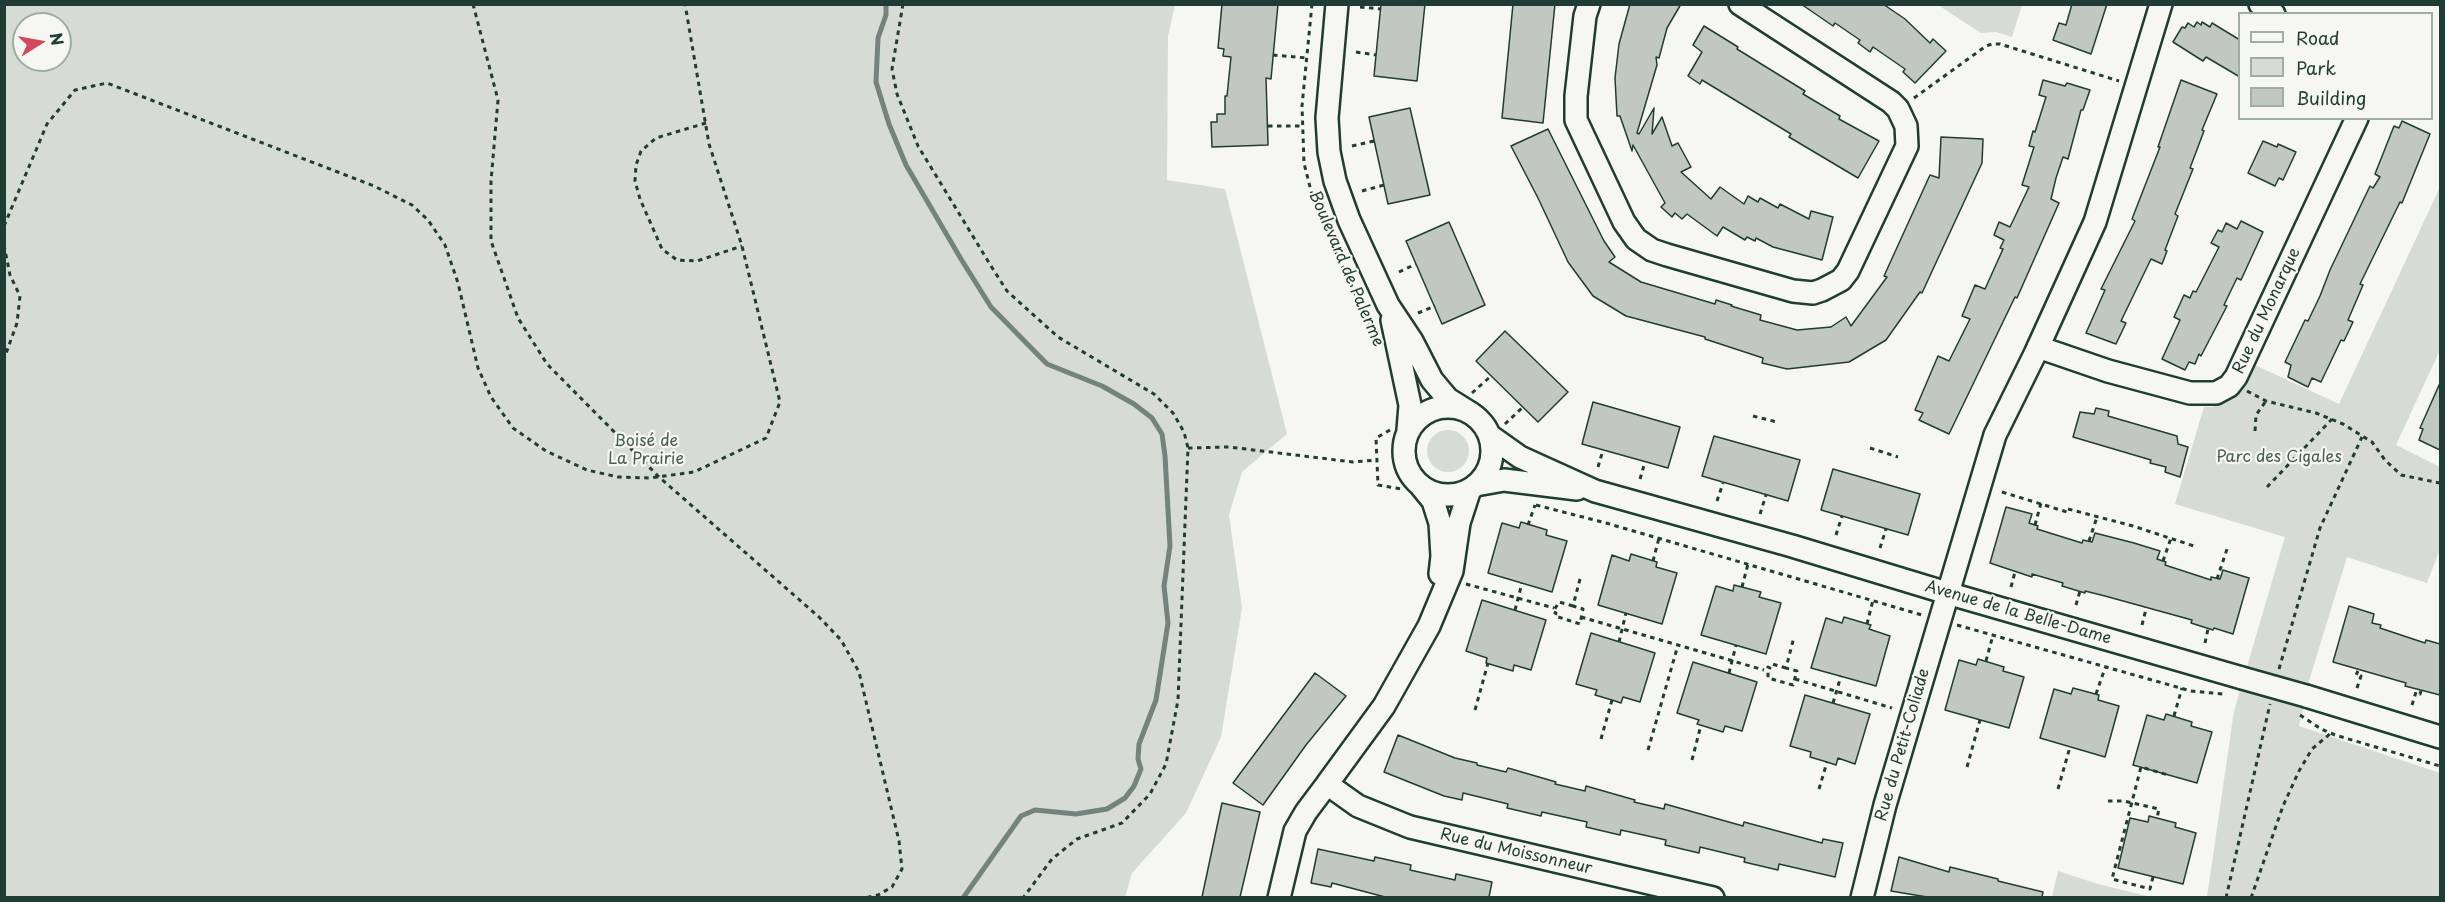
<!DOCTYPE html>
<meta charset="utf-8">
<style>
body{margin:0}
#map{position:relative;width:2445px;height:902px;overflow:hidden;background:#f6f6f2;font-family:"Playpen Sans",sans-serif}
canvas{display:block}
.frame{position:absolute;inset:0;border:6px solid #1f3d34;pointer-events:none}
.legend{position:absolute;left:2238px;top:12px;width:195px;height:108px;box-sizing:border-box;background:#f6f6f2;border:2px solid #a0aca6;margin:0;padding:8px 10px;list-style:none;font-size:18px;color:#1f3d34}
.legend li{display:flex;align-items:center;gap:12px;height:30px}
.legend b{width:30px;border:2px solid #a0aca6}
.north{position:absolute;left:12px;top:12px;width:60px;height:60px;box-sizing:border-box;background:#f6f6f2;border:2px solid #a0aca6;border-radius:50%;rotate:79deg;font-size:16px;font-weight:700;line-height:24px;text-align:center;color:#1f3d34}
.north::after{content:'';display:block;margin:auto;width:21px;height:27px;background:#d1495b;clip-path:polygon(50% 0,100% 100%,50% 72%,0 100%)}
</style>
<div id="map">
<canvas width="2445" height="902"></canvas>
<div class="frame"></div>
<ul class="legend">
<li><b style="height:8px;background:#f6f6f2"></b>Road</li>
<li><b style="height:16px;background:#d6dbd6"></b>Park</li>
<li><b style="height:16px;background:#c1c8c3"></b>Building</li>
</ul>
<div class="north">N</div>
</div>
<script>
const context = document.querySelector('canvas').getContext('2d');
context.lineJoin = 'round';
function paint(path, color) { context.fillStyle = color; context.fill(path, 'evenodd'); }
const poly = rows => new Path2D(rows.map(r => 'M' + r).join(''));
function trace(path, color, width, dash) { context.strokeStyle = color; context.lineWidth = width; context.lineCap = dash ? 'butt' : 'round'; context.setLineDash(dash || []); context.stroke(path); }
function write(font, color, halo, rows, align = 'center') {
  context.font = font + ' "Playpen Sans",sans-serif'; context.lineWidth = 4.5; context.setLineDash([]); context.textBaseline = 'middle'; context.strokeStyle = halo; context.fillStyle = color; for (const [text, x, y, turn = 0] of rows) {
    context.save(); context.translate(x, y); context.rotate((+turn || 0) * Math.PI / 180); context.textAlign = isNaN(turn) ? turn : align; if (halo) context.strokeText(text, 0, 0); context.fillText(text, 0, 0); context.restore();
  }
}
const green = poly([
 [5,4,1175,5,1168,36,1167,180,1225,189,1287,434,1242,472,1229,515,1242,608,1221,737,1186,813,1132,873,1125,897,5,897],
 [24,24,60,24,60,60,24,60],
 [1938,5,2022,5,2012,37,1996,32,1981,33],
 [2440,187,2440,350,2396,445,2440,467,2440,549,2427,583,2347,557,2309,681,2299,726,2440,773,2440,897,2207,897,2234,711,2285,537,2175,504,2204,407,2213,407,2233,397,2247,384,2255,365,2339,404],
 '1427 451a21 21 0 1 1 42 0a21 21 0 1 1-42 0Z',
 [2058,871,2098,884,2151,897,2052,897]
]);
const stream = poly([
 [886,4,886,15,878,38,876,82,889,124,906,165,961,259,991,307,1047,364,1102,386,1134,404,1152,418,1162,434,1165,456,1170,546,1164,586,1168,623,1156,700,1139,744,1138,759,1141,769,1134,786,1125,798,1107,809,1076,814,1035,810,1021,816,963,898]
]);
const building = poly([
 [1222,4,1278,4,1271,79,1266,78,1268,145,1212,147,1211,122,1217,122,1217,114,1225,114,1225,96,1227,96,1231,57,1223,56,1224,49,1218,48,1222,4],
 [1381,4,1425,4,1417,81,1374,76,1381,4],
 [1513,4,1555,4,1543,123,1502,118,1513,4],
 [1630,4,1681,4,1667,28,1659,58,1656,57,1657,65,1637,133,1639,134,1654,108,1652,134,1662,117,1672,146,1678,143,1691,167,1681,172,1711,199,1720,187,1744,204,1748,196,1758,202,1760,198,1778,208,1780,204,1809,219,1811,211,1833,217,1822,260,1773,247,1756,238,1755,241,1747,237,1745,240,1723,227,1717,236,1687,214,1682,219,1675,213,1672,217,1661,207,1665,203,1633,145,1632,151,1620,116,1617,116,1615,78,1619,44,1630,4],
 [1801,4,1883,4,1905,19,1930,43,1933,39,1946,51,1915,83,1903,72,1905,69,1873,47,1870,52,1858,43,1860,40,1835,23,1833,26,1801,4],
 [2072,4,2107,4,2091,54,2053,40,2059,23,2066,25,2072,4],
 [2197,22,2201,25,2202,22,2210,27,2212,23,2240,40,2240,77,2206,57,2203,61,2173,42,2182,27,2185,28,2188,23,2194,27,2197,22],
 [1704,26,1738,47,1737,49,1805,91,1803,94,1840,116,1839,119,1879,141,1858,178,1789,137,1791,134,1702,80,1700,84,1688,76,1702,52,1693,45,1704,26],
 [2043,80,2065,86,2067,83,2090,90,2083,110,2081,110,2068,159,2063,157,2056,178,2051,199,2059,203,2017,298,2015,297,1949,434,1919,420,1923,413,1915,410,1938,356,1949,361,1970,319,1962,316,1975,285,1985,289,2003,249,2000,248,2004,240,1994,235,1999,222,2010,227,2029,187,2022,185,2034,147,2029,146,2033,131,2035,132,2046,97,2039,95,2043,80],
 [2181,80,2217,94,2202,130,2204,131,2190,168,2193,169,2175,214,2178,216,2165,250,2167,251,2162,264,2151,259,2121,321,2126,323,2116,344,2086,333,2105,290,2101,289,2135,221,2132,219,2160,147,2158,147,2181,80],
 [1410,108,1430,195,1388,204,1369,117,1410,108],
 [2402,121,2430,134,2402,203,2400,202,2360,284,2363,285,2348,320,2353,322,2344,341,2341,340,2321,382,2312,378,2308,387,2288,377,2291,365,2285,362,2305,320,2308,321,2320,296,2330,270,2370,186,2373,188,2380,177,2375,174,2394,126,2399,128,2402,121],
 [1548,129,1604,241,1615,257,1609,262,1641,282,1715,304,1716,300,1732,305,1731,306,1761,315,1760,320,1797,330,1831,327,1846,317,1851,326,1887,277,1884,276,1930,175,1939,178,1941,137,1983,139,1982,163,1922,293,1920,292,1886,340,1849,362,1787,369,1762,363,1763,358,1705,339,1705,337,1626,316,1593,296,1568,262,1538,198,1511,146,1548,129],
 [2263,141,2277,147,2278,144,2296,152,2283,180,2279,178,2275,186,2248,173,2263,141],
 [2241,221,2263,232,2241,280,2237,278,2224,305,2227,306,2201,356,2199,354,2195,364,2189,362,2185,370,2162,359,2180,320,2174,317,2184,295,2190,298,2193,291,2196,292,2219,247,2211,243,2218,230,2222,232,2226,223,2237,229,2241,221],
 [1449,222,1485,305,1442,324,1406,241,1449,222],
 [1505,331,1568,392,1538,422,1476,361,1505,331],
 [2440,383,2440,450,2419,440,2423,429,2420,428,2440,383],
 [1593,402,1680,427,1668,468,1582,444,1593,402],
 [2096,408,2109,411,2108,416,2177,436,2178,444,2188,447,2180,477,2165,472,2166,467,2150,463,2151,460,2073,437,2080,412,2094,414,2096,408],
 [1714,436,1800,460,1788,501,1702,476,1714,436],
 [1833,469,1920,494,1908,535,1821,510,1833,469],
 [2006,507,2032,514,2029,523,2038,526,2037,529,2053,534,2082,543,2083,540,2092,542,2095,533,2134,543,2160,551,2157,559,2166,562,2165,565,2211,580,2211,577,2220,579,2223,570,2249,578,2233,634,2214,628,2213,630,2191,623,2192,620,2105,596,2085,591,2085,593,2062,586,2063,583,2032,574,2032,577,1990,563,2006,507],
 [1521,522,1547,530,1546,535,1567,541,1552,592,1488,573,1502,523,1519,528,1521,522],
 [1631,554,1657,562,1656,567,1677,573,1662,624,1598,605,1612,555,1629,561,1631,554],
 [1734,585,1761,592,1759,597,1781,603,1766,654,1701,635,1716,586,1733,591,1734,585],
 [1482,600,1546,620,1531,670,1514,665,1513,671,1486,663,1487,658,1466,651,1482,600],
 [2349,606,2374,614,2372,623,2381,625,2380,628,2425,643,2426,640,2440,644,2440,695,2405,686,2406,683,2333,662,2349,606],
 [1844,617,1871,625,1869,629,1890,636,1876,686,1811,668,1826,618,1842,623,1844,617],
 [1591,633,1655,653,1640,702,1623,697,1621,703,1612,700,1595,695,1597,690,1576,684,1591,633],
 [1978,659,2004,667,2003,671,2024,677,2009,728,1945,710,1959,660,1976,665,1978,659],
 [1693,662,1757,682,1742,731,1725,726,1723,732,1697,724,1699,720,1677,713,1693,662],
 [1315,673,1346,696,1306,745,1263,805,1233,783,1315,673],
 [2073,688,2099,695,2098,700,2119,706,2105,757,2040,738,2054,689,2071,694,2073,688],
 [1805,695,1870,714,1855,764,1838,758,1836,765,1827,762,1810,757,1811,752,1790,746,1805,695],
 [2166,714,2192,722,2191,726,2212,732,2197,783,2133,765,2147,715,2164,720,2166,714],
 [1398,735,1455,758,1477,763,1477,765,1506,772,1508,768,1556,782,1555,784,1585,791,1586,786,1635,800,1634,802,1664,809,1665,804,1743,826,1744,822,1822,843,1823,839,1843,843,1835,877,1779,864,1778,870,1744,862,1745,858,1700,847,1699,853,1665,845,1666,840,1621,830,1620,835,1586,827,1587,822,1542,812,1541,816,1507,808,1508,804,1463,793,1462,800,1444,796,1384,772,1398,735],
 [1222,803,1260,812,1249,859,1240,897,1202,897,1222,803],
 [2149,816,2176,823,2175,827,2196,833,2183,884,2118,868,2130,818,2148,822,2149,816],
 [1318,849,1374,861,1375,857,1411,865,1410,870,1455,880,1456,874,1492,882,1489,897,1385,897,1332,883,1331,887,1311,883,1318,849],
 [1899,857,1949,872,1950,867,1998,879,1998,881,2043,892,2042,897,1927,897,1891,891,1899,857]
]);
const path = poly([
 [473,4,498,100,491,181,491,241,518,318,547,364,659,477,819,617,841,640,859,672,899,841,902,869,892,887,878,895,865,898],
 [903,4,892,69,897,94,918,146,991,266,1007,291,1058,337,1154,394,1173,413,1184,432,1188,448,1178,700,1166,764,1150,794,1122,823,1077,839,1052,859,1023,898],
 [1312,4,1302,106,1304,163,1312,195,1323,225,1374,334],
 [1360,7,1381,9],
 [1356,52,1376,55],
 [1273,55,1307,58],
 [1914,98,1986,46,1992,44,2000,44,2119,81],
 [706,123,656,138,641,151,636,165,635,181,640,199,662,249,677,260,697,261,742,246],
 [1268,126,1301,126],
 [1352,146,1374,141],
 [1362,191,1384,185],
 [4,226,47,124,75,90,107,83,374,186,412,205,428,220,445,245,458,283,478,368,491,397,513,428,546,451,587,470,618,477,650,478,694,472,766,438,780,402,742,246,709,144,685,4],
 [4,245,10,275,20,296,17,323,4,359],
 [1399,272,1416,264],
 [1418,313,1435,306],
 [2247,391,2266,401,2316,413,2343,424,2372,442,2385,460,2401,475,2440,483],
 [1472,393,1491,376],
 [1753,416,1777,422],
 [1505,424,1523,407],
 [1390,430,1376,438,1378,485,1401,489],
 [2255,431,2256,415,2266,401],
 [1188,448,1229,447,1353,462,1377,460],
 [1870,448,1898,457],
 [1598,467,1603,450],
 [1640,479,1645,462],
 [2267,487,2332,419],
 [2002,492,2067,512],
 [1717,501,1723,483],
 [1536,505,1606,523,1922,615],
 [2068,509,2133,526,2197,547],
 [1760,514,1766,495],
 [1528,525,1535,505],
 [2035,525,2041,503],
 [1836,535,1842,516],
 [2089,541,2097,517],
 [1880,548,1886,529],
 [1653,561,1659,538],
 [2163,561,2171,538],
 [2217,579,2227,549],
 [1466,584,1554,608],
 [1742,587,1748,564],
 [2011,587,2015,572],
 [2076,605,2080,591],
 [1573,606,1559,602,1553,612,1556,613,1555,616,1580,624,1583,609,1573,606,1581,575],
 [1515,610,1522,583],
 [1581,617,1764,670],
 [1867,624,1873,600],
 [1957,625,2191,691,2223,694],
 [2142,625,2146,609],
 [1619,642,1626,613],
 [2205,643,2208,629],
 [1986,661,1993,635],
 [1786,668,1772,664,1770,668,1768,667,1768,678,1793,685,1797,671,1786,668,1794,637],
 [2279,669,2320,528,2362,437],
 [1729,673,1736,645],
 [1795,679,1892,708],
 [2357,688,2361,676,2356,675,2358,671],
 [2096,694,2105,668],
 [1833,703,1841,676],
 [2412,705,2416,692,2420,694,2421,691],
 [1475,710,1488,663],
 [2300,715,2321,729,2335,735,2440,766],
 [2174,716,2182,688],
 [1601,739,1612,700],
 [1648,750,1678,645],
 [1692,760,1701,725],
 [1967,767,1980,720],
 [1819,789,1827,762],
 [2058,789,2070,747],
 [2108,801,2124,801,2159,809,2157,818],
 [2153,877,2150,889,2112,879,2141,767,2168,775],
 [2226,898,2270,704],
 [2251,898,2283,806,2299,771,2312,749,2331,733]
]);
const minor = poly([
 [1337,4,1327,118,1329,152,1335,181,1349,220,1388,305,1412,341,1432,380,1448,399,1472,414],
 [1589,4,1585,16,1576,96,1576,120,1624,222,1636,239,1652,250,1667,255,1793,291,1813,293,1822,290,1841,280,1848,271,1907,146,1906,126,1898,109,1891,102,1740,4],
 [2260,4,2274,14],
 [1392,320,1410,405,1408,430],
 [2038,347,2108,371,2190,393,2216,393,2229,386,2236,377,2357,118],
 '1404 451a44 44 0 1 1 88 0a44 44 0 1 1-88 0Z',
 [1489,435,1520,457,1595,491,1792,546,1947,593,2242,678],
 [1420,485,1433,501,1440,523,1442,556,1440,574],
 [1476,485,1504,480,1577,489],
 [2306,696,2440,737],
 [1327,784,1384,706,1429,626,1452,571,1459,523,1470,489],
 [1279,898,1295,831,1306,812,1327,784,1358,806,1410,827,1713,898],
 [1862,898,1885,805,1995,435,2035,354,2095,222,2161,4]
]);
const minorBridge = poly([
 [2242,678,2306,696]
]);
const streetNames = [
 ["Boulevard de Palerme",1346,269,67],
 ["Rue du Monarque",2267,311,-65],
 ["Avenue de la Belle-Dame",2018,613,16],
 ["Rue du Petit-Coliade",1903,745,-74],
 ["Rue du Moissonneur",1516,852,13]
];
const parkNames = [
 ["Boisé de",646,442],
 ["La Prairie",646,460],
 ["Parc des Cigales",2279,458]
];
paint(green, '#d6dbd6');
trace(stream, '#72847d', 5);
paint(building, '#c1c8c3');
trace(building, '#1f3d34', 1.5);
trace(minor, '#1f3d34', 26);
trace(path, '#1f3d34', 3, [4.5, 4.5]);
trace(minor, '#f6f6f2', 21);
trace(minorBridge, '#1f3d34', 26, []);
trace(minorBridge, '#f6f6f2', 21);
write('16px', '#1f3d34', '#f6f6f2', streetNames);
write('16px', '#445d54', '#f6f6f2', parkNames);
</script>
